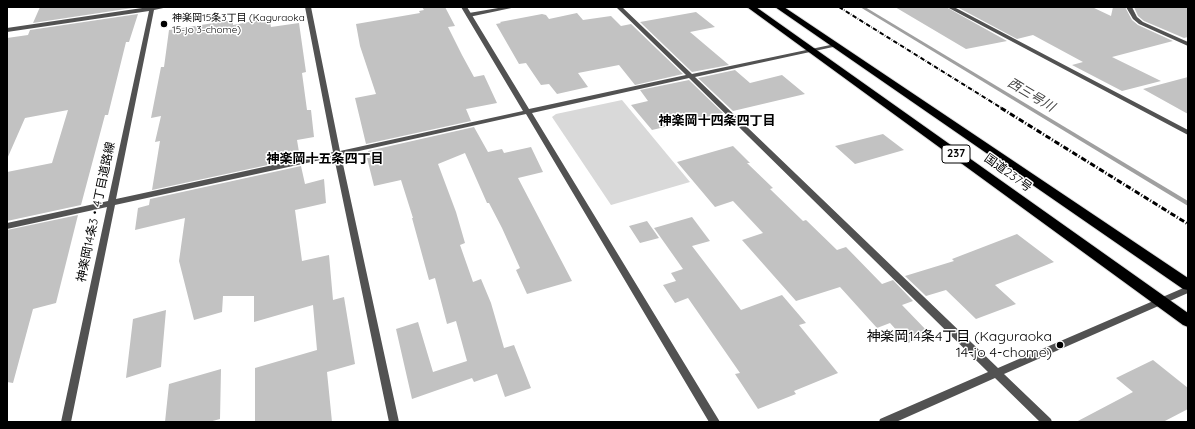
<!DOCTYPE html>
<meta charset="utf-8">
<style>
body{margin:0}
#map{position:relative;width:1195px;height:429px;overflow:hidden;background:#fff;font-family:Quicksand,sans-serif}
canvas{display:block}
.frame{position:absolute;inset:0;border:8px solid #000;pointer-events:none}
</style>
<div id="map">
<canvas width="1195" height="429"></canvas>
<div class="frame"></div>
</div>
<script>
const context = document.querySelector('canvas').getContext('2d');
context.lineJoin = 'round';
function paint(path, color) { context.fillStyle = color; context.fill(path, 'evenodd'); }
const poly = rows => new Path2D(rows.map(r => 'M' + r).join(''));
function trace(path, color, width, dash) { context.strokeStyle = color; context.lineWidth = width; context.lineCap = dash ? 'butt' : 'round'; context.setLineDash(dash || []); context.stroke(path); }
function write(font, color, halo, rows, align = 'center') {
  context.font = font + ' Quicksand,"Noto Sans JP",sans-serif'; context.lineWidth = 3; context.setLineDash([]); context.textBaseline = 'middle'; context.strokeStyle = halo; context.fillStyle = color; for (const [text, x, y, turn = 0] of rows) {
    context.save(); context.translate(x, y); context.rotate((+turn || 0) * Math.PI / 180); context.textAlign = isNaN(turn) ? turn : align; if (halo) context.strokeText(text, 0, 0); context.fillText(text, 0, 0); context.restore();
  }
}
const green = poly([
 [622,100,690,182,611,205,552,117,556,114]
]);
const stream = poly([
 [860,7,865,7,1188,201,1188,206,860,7]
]);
const building = poly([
 [40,7,139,7,33,23],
 [422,7,445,7,455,26,448,27,462,55,474,77,484,75,497,103,466,109,471,121,366,144,355,98,376,94,360,46,356,24,420,13,419,11,424,10],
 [895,7,946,7,1007,41,966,49],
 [957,7,1092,7,1111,16,1113,7,1125,7,1132,20,1138,25,1173,41,1112,57,1161,81,1122,91,1072,65,1083,62,1033,35,1017,39],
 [1134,7,1188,7,1188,37,1184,38,1144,21,1138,16],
 [696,12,715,27,690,32,729,65,692,72,640,22],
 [577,13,583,20,611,16,621,26,631,24,683,74,635,85,619,65,578,73,588,87,557,94,549,84,541,85,526,63,519,64,496,24,501,23,500,22,542,14,546,15,549,19],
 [138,14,129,42,126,42,108,115,105,115,81,205,7,221,7,172,52,163,68,110,25,118,7,159,7,38,28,35,30,30],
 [269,18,271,27,299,23,306,72,302,73,307,110,311,110,314,137,297,140,300,158,152,190,160,141,155,142,161,116,151,118,161,67,164,67,169,30,233,20,233,25],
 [735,70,750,83,782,75,805,94,733,111,698,78],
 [1188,77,1188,114,1143,89],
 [689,80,723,113,652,130,631,105,648,101,640,90],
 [474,127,488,152,502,149,504,153,531,147,543,172,518,178,572,281,527,294,516,270,520,268,502,228,489,203,487,203,465,153,438,164,456,212,465,243,460,245,473,282,481,279,491,303,504,348,514,345,531,388,505,397,497,374,474,382,472,378,412,399,396,329,418,322,433,372,467,361,456,321,447,324,435,278,429,280,412,218,413,218,401,180,374,186,367,158,370,158,368,151],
 [883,134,904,150,855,164,835,146],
 [733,146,750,163,747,163,773,188,770,189,803,221,806,220,837,250,846,247,882,284,893,280,913,301,902,305,930,334,908,343,890,323,877,328,840,287,796,301,742,240,763,233,733,201,715,207,677,162],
 [301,166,305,184,324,179,326,203,295,210,302,261,329,255,333,300,344,297,355,364,327,372,332,422,255,422,255,368,317,350,313,305,254,322,254,296,223,296,222,312,194,320,179,261,185,218,135,230,138,208,149,205,150,199],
 [78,215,56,303,33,309,13,383,7,382,7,230],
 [692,217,710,241,692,246,741,310,782,295,806,323,799,325,838,373,794,391,796,394,758,409,735,374,740,373,688,298,675,303,663,285,676,281,671,273,683,269,654,228],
 [647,221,659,238,640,243,629,226],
 [1017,234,1054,262,995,285,1016,304,976,319,946,290,926,296,905,276,954,261,952,259],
 [166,310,161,367,126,378,133,319],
 [1153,360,1188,388,1188,409,1163,422,1076,422,1133,392,1116,378],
 [221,369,220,419,209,422,165,422,169,384]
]);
const lane = poly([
 [504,7,516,7,469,17,466,15,469,13,504,7]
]);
const street = poly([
 [149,7,168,7,154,10,116,199,333,152,305,7,311,7,340,151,523,111,461,7,467,7,529,109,686,75,616,7,622,7,692,74,835,44,836,45,833,47,695,77,998,368,1188,286,1188,293,1004,374,1051,419,1052,422,1040,422,995,378,896,422,879,422,880,419,988,372,689,78,532,113,720,422,709,422,526,114,341,155,399,422,389,422,334,157,115,205,71,422,61,422,107,207,7,229,7,223,108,201,149,11,7,32,7,28,149,7],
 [947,7,954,7,1188,130,1188,135,947,7],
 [1126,7,1132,7,1137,17,1143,22,1188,42,1188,46,1139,24,1133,19,1126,7]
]);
const highway = poly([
 [747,7,756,7,1188,313,1188,327,1183,325,747,7],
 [775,7,784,7,1188,278,1188,290,1183,289,775,7]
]);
const railFar1 = poly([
 [839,7,1003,109]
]);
const rail = poly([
 [1001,108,1188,224]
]);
const markers = [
 [164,24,4,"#000"],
 [1060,345,4,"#000"]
];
const farPoinames = [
 ["神楽岡15条3丁目 (Kaguraoka",172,18],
 ["15-jo 3-chome)",172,30]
];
const shields = [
 [956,154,28]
];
const shieldNames = [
 ["237",956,154]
];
const streetNames = [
 ["国道237号",1008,173,36],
 ["神楽岡14条3・4丁目道路線",96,212,-78]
];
const waterNames = [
 ["西三号川",1031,95,31]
];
const neighbourhoodNames = [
 ["神楽岡十四条四丁目",717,121],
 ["神楽岡十五条四丁目",325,159]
];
const nearPoinames = [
 ["神楽岡14条4丁目 (Kaguraoka",1052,337],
 ["14-jo 4-chome)",1052,353]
];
paint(green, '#d9d9d9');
paint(stream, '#a0a0a0');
paint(building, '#c2c2c2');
trace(highway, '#dbdbdb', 2);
paint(lane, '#525252');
paint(street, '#525252');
paint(highway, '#000');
trace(railFar1, '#000', 2, [4.5, 1.5, 0.5, 1.5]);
trace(rail, '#000', 3, [5.5, 2, 1, 2]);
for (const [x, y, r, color] of markers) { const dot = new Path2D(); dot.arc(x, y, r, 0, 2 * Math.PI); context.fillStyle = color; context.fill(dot); trace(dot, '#fff', 1.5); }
write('10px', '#000', '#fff', farPoinames, 'left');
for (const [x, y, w] of shields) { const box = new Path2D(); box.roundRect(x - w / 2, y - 9, w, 18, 3); context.fillStyle = '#fff'; context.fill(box); trace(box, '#000', 1); }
write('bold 11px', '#000', null, shieldNames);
write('12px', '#000', '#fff', streetNames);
write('italic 13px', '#414141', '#fff', waterNames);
write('bold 13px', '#000', '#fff', neighbourhoodNames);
write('14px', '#000', '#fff', nearPoinames, 'right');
</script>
